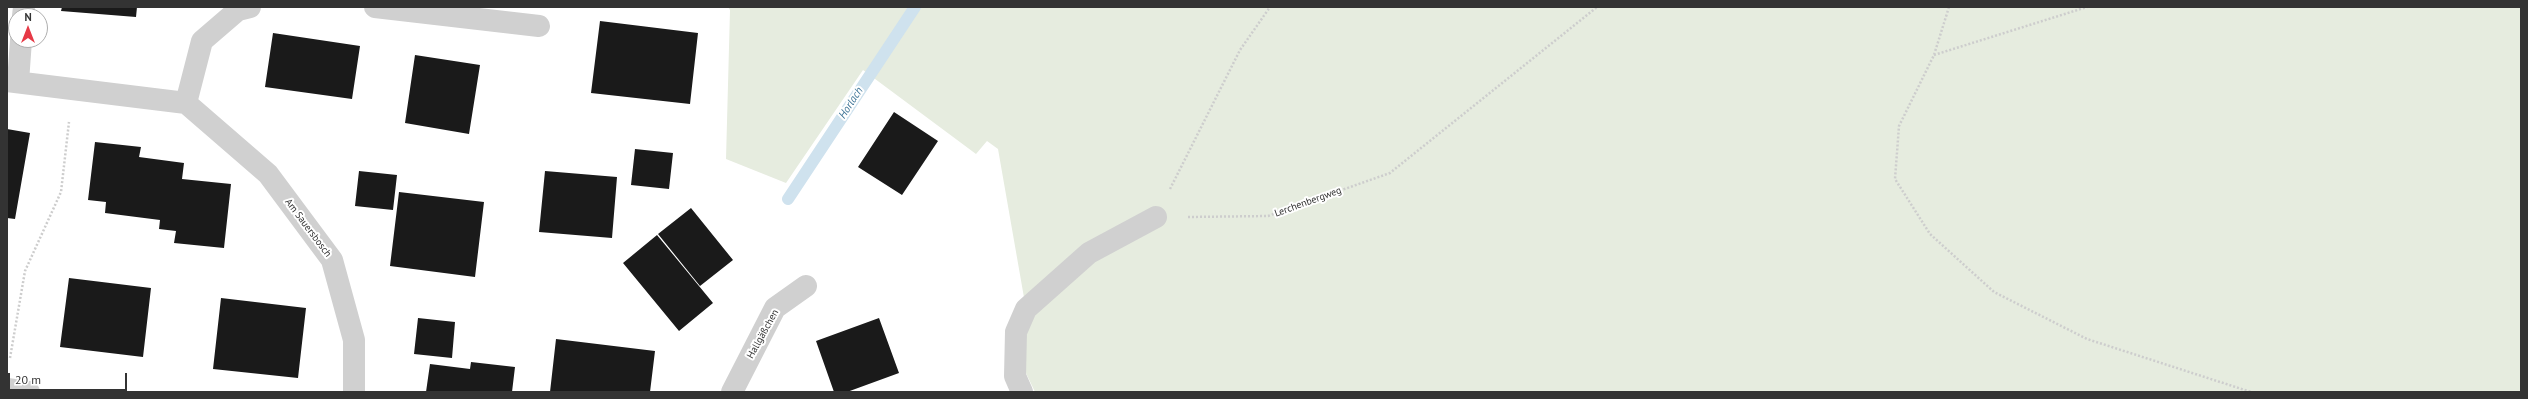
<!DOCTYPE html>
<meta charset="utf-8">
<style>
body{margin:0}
#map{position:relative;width:2528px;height:399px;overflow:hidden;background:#fff;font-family:"PT Sans",sans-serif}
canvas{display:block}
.frame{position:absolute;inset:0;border:8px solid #333;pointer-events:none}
.north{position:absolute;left:8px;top:8px;width:40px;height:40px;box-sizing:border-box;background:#fff;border:1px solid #adadad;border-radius:50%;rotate:0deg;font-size:11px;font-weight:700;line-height:16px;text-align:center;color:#333}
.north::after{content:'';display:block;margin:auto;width:14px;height:18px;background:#e63946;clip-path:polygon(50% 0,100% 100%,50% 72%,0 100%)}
.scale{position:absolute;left:8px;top:373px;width:119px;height:18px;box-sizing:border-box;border:2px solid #333;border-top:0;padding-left:5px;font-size:12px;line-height:14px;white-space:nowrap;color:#333;-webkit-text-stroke:3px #fff;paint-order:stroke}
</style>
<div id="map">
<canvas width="2528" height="399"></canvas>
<div class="frame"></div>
<div class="north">N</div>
<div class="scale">20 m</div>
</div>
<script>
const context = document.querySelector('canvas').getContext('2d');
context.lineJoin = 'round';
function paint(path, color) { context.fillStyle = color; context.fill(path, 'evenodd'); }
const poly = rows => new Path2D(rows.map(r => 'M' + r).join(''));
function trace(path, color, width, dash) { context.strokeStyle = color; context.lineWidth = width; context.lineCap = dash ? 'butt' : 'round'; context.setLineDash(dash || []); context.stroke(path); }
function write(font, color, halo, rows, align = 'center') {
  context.font = font + ' "PT Sans",sans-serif'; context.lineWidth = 4; context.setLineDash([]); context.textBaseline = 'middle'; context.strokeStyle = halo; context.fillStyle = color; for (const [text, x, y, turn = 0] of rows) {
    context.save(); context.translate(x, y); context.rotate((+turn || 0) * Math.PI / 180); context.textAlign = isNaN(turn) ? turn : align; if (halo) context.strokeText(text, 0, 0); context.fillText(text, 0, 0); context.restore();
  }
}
const green = poly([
 [728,7,2521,7,2521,392,1035,392,1024,369,1026,309,998,149,987,141,976,154,863,70,786,183,726,159,730,10]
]);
const stream = poly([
 [788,199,915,7]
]);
const building = poly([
 [62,7,137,7,136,17,61,11],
 [600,21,698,33,690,104,591,93],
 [273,33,360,46,352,99,265,87],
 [415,55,480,65,469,134,405,123],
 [894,112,938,141,902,195,858,167],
 [7,129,30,133,15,219,7,218],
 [95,142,141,147,139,157,184,163,182,179,231,184,224,248,174,243,176,231,159,229,160,220,105,213,106,202,88,200],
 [635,149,673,153,669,189,631,185],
 [359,171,397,175,393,210,355,206],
 [545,171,617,177,612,238,539,232],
 [399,192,484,202,475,277,390,266],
 [691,208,733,260,700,286,658,234],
 [657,235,713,303,679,331,623,263],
 [69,278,151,288,143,357,60,347],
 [221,298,306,308,298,378,213,369],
 [418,318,455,322,452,358,414,354],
 [879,318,899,373,847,392,834,392,816,341],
 [556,339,655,351,650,392,550,392],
 [471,362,515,367,512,392,426,392,430,364,470,369]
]);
const path = poly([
 [1949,7,1934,55,1899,126,1895,179,1930,234,1994,292,2087,339,2251,392],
 [1934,55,2087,7],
 [1170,189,1240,50,1270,7],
 [1188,217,1268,216,1390,173,1597,7],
 [10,358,25,271,61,192,69,122]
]);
const minor = poly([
 [375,7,539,26],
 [23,16,24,7],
 [7,81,186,103,268,174,332,260,354,340,354,392],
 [18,82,21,40],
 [186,103,202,41,238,10,250,7],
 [7,389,29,392],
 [732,392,775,308,806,286],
 [1022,392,1015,376,1016,332,1026,309,1089,253,1156,217]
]);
const streetNames = [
 ["Lerchenbergweg",1308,202,-20],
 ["Am Sauersbosch",308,228,53],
 ["Hallgäßchen",763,334,-61]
];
const waterNames = [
 ["Horlach",851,103,-57]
];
paint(green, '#e6ecdf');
trace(stream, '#cfe2ee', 12);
paint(building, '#1a1a1a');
trace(path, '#cdcdcd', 2.5, [2, 2]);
trace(minor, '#d0d0d0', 22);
write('10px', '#333', '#fff', streetNames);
write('italic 11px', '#3f7597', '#fff', waterNames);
</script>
